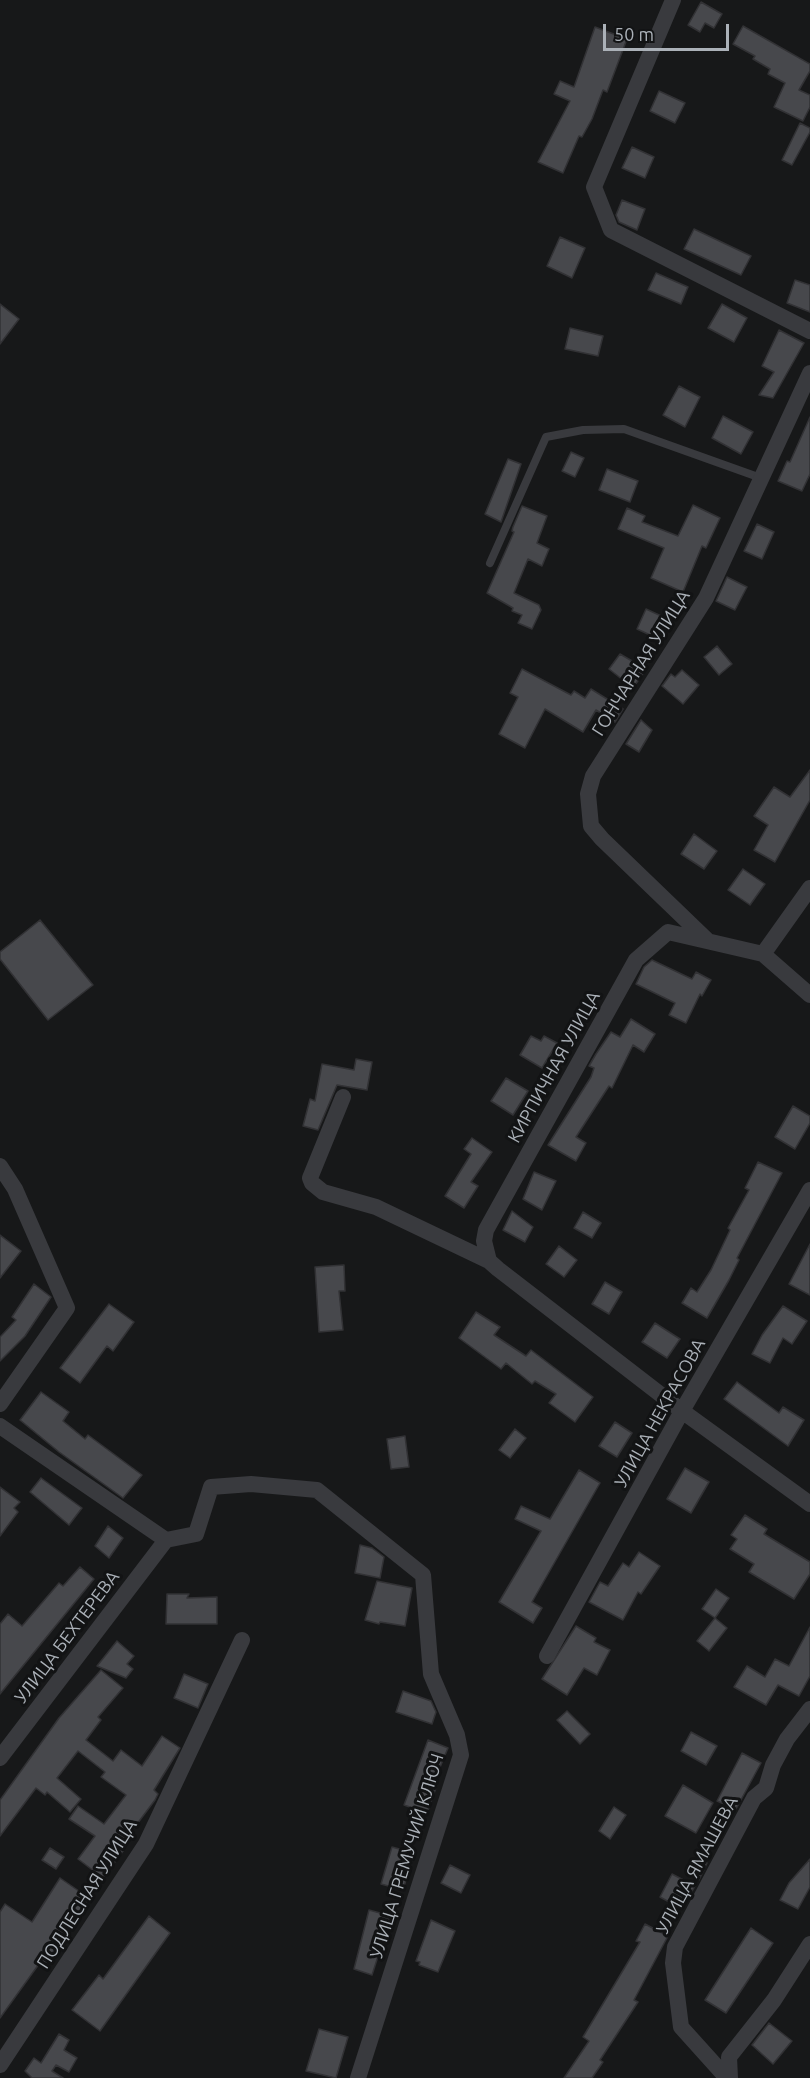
<!DOCTYPE html>
<meta charset="utf-8">
<style>
body{margin:0}
#map{position:relative;width:810px;height:2078px;overflow:hidden;background:#171819;font-family:Ubuntu,sans-serif}
canvas{display:block}
.scale{position:absolute;left:603px;top:24px;width:126px;height:27px;box-sizing:border-box;border:3px solid #abb1b8;border-top:0;padding-left:8px;font-size:18px;line-height:21px;white-space:nowrap;color:#abb1b8;-webkit-text-stroke:4px #121314;paint-order:stroke}
</style>
<div id="map">
<canvas width="810" height="2078"></canvas>
<div class="scale">50 m</div>
</div>
<script>
const context = document.querySelector('canvas').getContext('2d');
context.lineJoin = 'round';
function paint(path, color) { context.fillStyle = color; context.fill(path, 'evenodd'); }
const poly = rows => new Path2D(rows.map(r => 'M' + r).join(''));
function trace(path, color, width, dash) { context.strokeStyle = color; context.lineWidth = width; context.lineCap = dash ? 'butt' : 'round'; context.setLineDash(dash || []); context.stroke(path); }
function write(font, color, halo, rows, align = 'center') {
  context.font = font + ' Ubuntu,sans-serif'; context.lineWidth = 6; context.setLineDash([]); context.textBaseline = 'middle'; context.strokeStyle = halo; context.fillStyle = color; for (const [text, x, y, turn = 0] of rows) {
    context.save(); context.translate(x, y); context.rotate((+turn || 0) * Math.PI / 180); context.textAlign = isNaN(turn) ? turn : align; if (halo) context.strokeText(text, 0, 0); context.fillText(text, 0, 0); context.restore();
  }
}
const building = poly([
 [701,2,722,14,714,28,705,23,700,32,688,25,701,2],
 [743,26,810,64,810,71,799,90,810,95,810,107,803,121,774,107,785,83,768,74,770,69,753,59,755,56,733,44,743,26],
 [595,27,627,39,607,92,603,90,592,119,582,137,579,136,563,173,538,162,570,101,554,94,560,81,574,87,595,27],
 [659,91,685,103,675,123,650,111,659,91],
 [800,123,810,128,810,132,792,165,782,160,800,123],
 [632,147,654,157,645,178,622,168,632,147],
 [622,200,645,209,637,230,619,222,616,215,622,200],
 [694,229,751,256,741,275,684,249,694,229],
 [560,237,585,248,572,278,547,266,560,237],
 [656,273,688,287,681,304,648,290,656,273],
 [795,280,810,285,810,312,787,303,795,280],
 [0,304,19,319,0,344,0,304],
 [722,304,747,318,734,342,708,328,722,304],
 [570,328,603,336,598,356,565,349,570,328],
 [779,330,804,343,773,398,759,395,774,372,762,366,779,330],
 [679,386,700,397,685,427,663,415,679,386],
 [723,416,753,432,741,454,712,438,723,416],
 [810,417,810,474,802,491,778,481,787,461,790,462,810,417],
 [571,452,584,458,575,477,562,471,571,452],
 [508,459,521,464,501,522,485,514,508,459],
 [607,469,638,481,630,502,599,490,607,469],
 [693,505,720,518,706,548,702,546,683,592,651,578,664,548,618,529,627,508,645,516,642,522,678,536,693,505],
 [522,506,547,516,537,543,549,549,542,566,528,559,514,593,539,605,541,610,532,629,518,623,522,615,512,611,513,608,487,593,514,532,512,531,513,527,522,506],
 [757,524,774,532,762,559,744,551,757,524],
 [727,577,747,587,735,610,716,601,727,577],
 [646,609,670,620,661,640,637,629,646,609],
 [717,646,732,664,719,675,704,657,717,646],
 [620,654,646,669,633,688,609,669,620,654],
 [522,669,571,695,574,691,585,698,591,689,623,709,615,722,596,710,583,732,545,709,525,748,499,734,518,697,510,693,522,669],
 [682,670,699,685,683,704,662,686,671,674,675,677,682,670],
 [641,720,652,730,639,752,626,744,641,720],
 [810,770,810,800,775,862,754,850,768,825,754,816,774,787,790,797,810,770],
 [694,834,717,851,704,869,681,854,694,834],
 [743,869,765,884,750,905,728,890,743,869],
 [40,920,93,985,48,1020,0,959,0,952,40,920],
 [652,960,692,979,696,972,711,980,702,996,700,994,686,1023,669,1015,675,1003,636,984,644,967,652,960],
 [631,1019,655,1034,644,1052,633,1045,612,1088,609,1086,576,1137,586,1143,576,1161,548,1145,591,1077,594,1068,589,1066,596,1054,611,1032,620,1037,631,1019],
 [531,1036,541,1041,544,1036,557,1043,542,1068,520,1055,531,1036],
 [356,1059,372,1062,367,1090,337,1085,318,1130,303,1126,310,1099,315,1101,322,1064,354,1070,356,1059],
 [506,1078,528,1091,513,1115,491,1101,506,1078],
 [793,1106,810,1116,810,1123,795,1149,775,1137,793,1106],
 [472,1138,492,1152,471,1182,478,1186,464,1208,445,1196,471,1154,464,1149,472,1138],
 [758,1162,782,1173,737,1258,739,1260,729,1280,707,1318,682,1303,691,1288,697,1292,711,1270,730,1230,728,1228,749,1190,745,1188,758,1162],
 [534,1172,556,1181,542,1210,523,1199,534,1172],
 [512,1211,533,1227,525,1242,503,1230,512,1211],
 [583,1212,601,1223,592,1238,574,1228,583,1212],
 [0,1235,21,1251,0,1278,0,1235],
 [810,1244,810,1295,789,1284,810,1244],
 [559,1246,577,1260,564,1277,546,1264,559,1246],
 [344,1265,345,1291,339,1291,343,1330,319,1332,315,1267,344,1265],
 [605,1282,622,1292,609,1314,592,1304,605,1282],
 [34,1284,51,1297,25,1336,0,1361,0,1337,16,1320,12,1317,34,1284],
 [109,1304,134,1322,113,1351,107,1346,80,1383,60,1368,109,1304],
 [783,1306,807,1321,792,1344,783,1338,770,1363,752,1354,762,1335,783,1306],
 [476,1312,500,1327,494,1335,526,1356,531,1350,593,1397,575,1422,549,1403,556,1394,535,1381,532,1384,506,1363,501,1369,459,1338,476,1312],
 [655,1323,680,1339,667,1358,642,1342,655,1323],
 [737,1382,779,1413,783,1407,804,1420,788,1446,724,1399,737,1382],
 [41,1392,69,1412,63,1421,85,1439,88,1435,142,1475,123,1498,59,1452,20,1420,41,1392],
 [615,1422,632,1433,617,1457,599,1446,615,1422],
 [515,1429,526,1438,510,1458,499,1450,515,1429],
 [405,1436,409,1467,391,1469,387,1439,405,1436],
 [685,1468,709,1482,691,1513,667,1499,685,1468],
 [579,1470,600,1483,532,1602,542,1608,533,1623,499,1602,541,1531,515,1519,521,1506,550,1519,579,1470],
 [41,1478,82,1508,69,1525,30,1492,41,1478],
 [0,1487,20,1502,14,1508,18,1512,0,1536,0,1487],
 [745,1515,767,1529,764,1534,810,1562,810,1574,794,1599,749,1572,754,1564,730,1549,737,1539,731,1535,745,1515],
 [108,1526,123,1538,109,1558,95,1546,108,1526],
 [360,1545,372,1548,384,1557,380,1578,355,1573,360,1545],
 [639,1552,660,1566,641,1594,638,1592,623,1620,589,1602,600,1582,608,1586,623,1563,629,1567,639,1552],
 [80,1567,94,1579,0,1694,0,1624,8,1614,22,1626,59,1583,63,1586,80,1567],
 [377,1581,412,1588,405,1626,380,1622,379,1624,365,1620,377,1581],
 [716,1589,729,1598,715,1618,702,1609,716,1589],
 [167,1594,189,1594,187,1598,217,1597,217,1624,166,1624,167,1594],
 [715,1618,727,1628,709,1651,697,1641,715,1618],
 [576,1626,596,1638,594,1642,610,1650,597,1675,584,1668,567,1695,542,1679,576,1626],
 [810,1627,810,1676,799,1696,778,1685,766,1705,734,1687,747,1666,765,1677,775,1659,789,1666,810,1627],
 [117,1641,134,1656,127,1664,133,1669,126,1678,97,1666,117,1641],
 [101,1670,123,1688,98,1717,101,1720,86,1740,113,1761,121,1750,142,1766,162,1736,180,1748,154,1790,158,1794,155,1800,119,1848,123,1851,103,1878,78,1859,95,1836,69,1819,78,1806,104,1824,126,1795,101,1777,105,1772,78,1751,57,1778,81,1799,70,1812,47,1792,45,1795,36,1788,0,1836,0,1800,59,1718,101,1670],
 [184,1674,208,1684,198,1708,174,1698,184,1674],
 [403,1691,431,1701,436,1712,432,1724,396,1712,403,1691],
 [567,1711,590,1734,580,1744,557,1720,567,1711],
 [691,1732,717,1746,706,1765,681,1751,691,1732],
 [428,1740,448,1748,433,1784,437,1785,427,1813,404,1805,428,1740],
 [742,1753,761,1763,736,1809,717,1801,742,1753],
 [683,1785,713,1803,696,1833,665,1816,683,1785],
 [614,1807,626,1815,610,1839,599,1831,614,1807],
 [392,1847,414,1853,403,1890,381,1884,392,1847],
 [50,1848,64,1857,56,1869,42,1860,50,1848],
 [810,1859,810,1887,798,1909,780,1900,789,1883,810,1859],
 [698,1860,707,1863,699,1880,691,1876,698,1860],
 [450,1865,470,1875,461,1893,441,1883,450,1865],
 [672,1874,695,1886,682,1909,660,1897,672,1874],
 [60,1878,89,1898,43,1967,39,1964,0,2018,0,1912,5,1904,32,1922,60,1878],
 [369,1910,391,1916,372,1975,354,1969,369,1910],
 [149,1916,170,1933,100,2031,72,2010,99,1975,103,1979,149,1916],
 [431,1920,455,1931,438,1972,419,1965,420,1962,416,1961,431,1920],
 [645,1924,668,1936,634,2000,638,2002,600,2060,603,2062,592,2078,564,2078,589,2041,583,2037,640,1942,636,1941,645,1924],
 [751,1928,773,1943,726,2013,705,2000,751,1928],
 [769,2023,792,2041,773,2064,752,2045,769,2023],
 [319,2029,348,2037,336,2078,306,2071,319,2029],
 [59,2034,69,2040,64,2050,77,2058,69,2072,56,2065,52,2071,63,2078,32,2078,25,2071,34,2058,41,2063,59,2034]
]);
const service = poly([
 [490,563,546,437,583,430,624,429,761,478]
]);
const minor = poly([
 [673,0,594,187,611,230,810,331],
 [708,941,602,839,591,826,588,794,593,776,706,598,810,373],
 [763,954,810,888],
 [810,995,763,954,668,932,636,960,486,1230,484,1241,489,1261,498,1269,682,1411,810,1504],
 [343,1097,310,1178,312,1183,323,1192,376,1207,489,1261],
 [0,1166,15,1189,67,1308,0,1404],
 [0,1426,166,1540],
 [166,1540,196,1534,211,1487,251,1484,317,1490,423,1575,431,1674,457,1735,461,1755,358,2078],
 [547,1656,682,1411,810,1190],
 [0,1758,166,1540],
 [0,2065,146,1844,242,1640],
 [727,2078,681,2027,673,1963,675,1947,754,1798,766,1788,773,1765,787,1739,810,1709],
 [730,2078,729,2057,774,2000,810,1944]
]);
const streetNames = [
 ["ГОНЧАРНАЯ УЛИЦА",641,663,-58],
 ["КИРПИЧНАЯ УЛИЦА",554,1067,-61],
 ["УЛИЦА НЕКРАСОВА",660,1413,-61],
 ["УЛИЦА БЕХТЕРЕВА",67,1637,-53],
 ["УЛИЦА ГРЕМУЧИЙ КЛЮЧ",407,1856,-73],
 ["УЛИЦА ЯМАШЕВА",697,1865,-62],
 ["ПОДЛЕСНАЯ УЛИЦА",87,1894,-58]
];
paint(building, '#47484c');
trace(building, '#323235', 1.5);
trace(service, '#393a3e', 8);
trace(minor, '#393a3e', 16);
write('18px', '#abb1b8', '#121314', streetNames);
</script>
